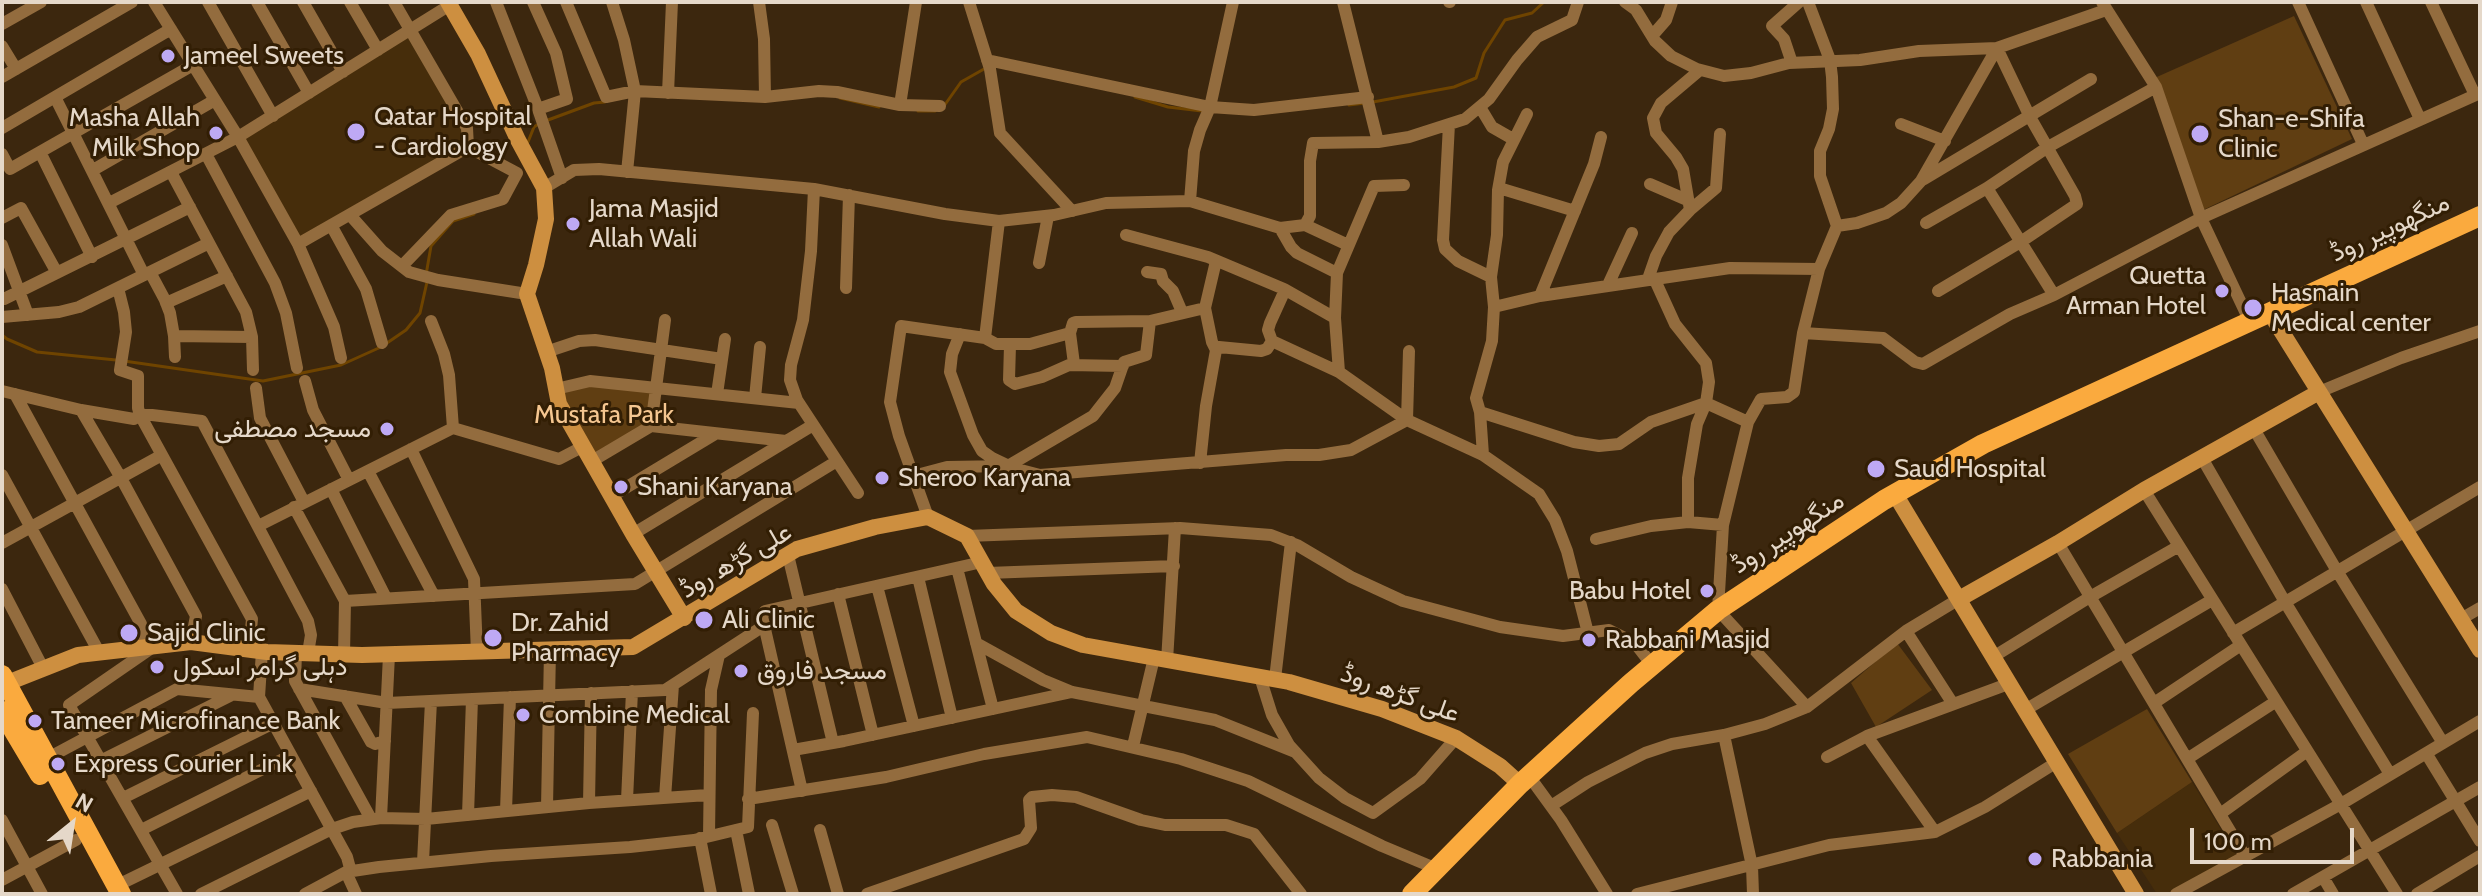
<!DOCTYPE html>
<meta charset="utf-8">
<style>
body{margin:0}
#map{position:relative;width:2482px;height:896px;overflow:hidden;background:#3c270e;font-family:Cabin,sans-serif}
canvas{display:block}
.frame{position:absolute;inset:0;border:4px solid #e5d8c9;pointer-events:none}
.north{position:absolute;left:32px;top:784px;width:80px;height:80px;-webkit-text-stroke:6px #321e04;paint-order:stroke;rotate:30deg;font-size:22px;font-weight:700;line-height:32px;text-align:center;color:#e5d8c9}
.north::after{content:'';display:block;margin:auto;width:28px;height:36px;background:#e5d8c9;clip-path:polygon(50% 0,100% 100%,50% 72%,0 100%)}
.scale{position:absolute;left:2190px;top:828px;width:164px;height:36px;box-sizing:border-box;border:4px solid #e5d8c9;border-top:0;padding-left:10px;font-size:24px;line-height:28px;white-space:nowrap;color:#e5d8c9;-webkit-text-stroke:6px #321e04;paint-order:stroke}
</style>
<div id="map">
<canvas width="2482" height="896"></canvas>
<div class="frame"></div>
<div class="north">N</div>
<div class="scale">100 m</div>
</div>
<script>
const context = document.querySelector('canvas').getContext('2d');
context.lineJoin = 'round';
function paint(path, color) { context.fillStyle = color; context.fill(path, 'evenodd'); }
const poly = rows => new Path2D(rows.map(r => 'M' + r).join(''));
function trace(path, color, width, dash) { context.strokeStyle = color; context.lineWidth = width; context.lineCap = dash ? 'butt' : 'round'; context.setLineDash(dash || []); context.stroke(path); }
function write(font, color, halo, rows, align = 'center') {
  context.font = font + ' Cabin,Vazirmatn,sans-serif'; context.lineWidth = 6; context.setLineDash([]); context.textBaseline = 'middle'; context.strokeStyle = halo; context.fillStyle = color; for (const [text, x, y, turn = 0] of rows) {
    context.save(); context.translate(x, y); context.rotate((+turn || 0) * Math.PI / 180); context.textAlign = isNaN(turn) ? turn : align; if (halo) context.strokeText(text, 0, 0); context.fillText(text, 0, 0); context.restore();
  }
}
const built = poly([
 [410,30,467,128,468,147,298,244,238,137],
 [2192,782,2237,856,2166,894,2157,894,2117,833]
]);
const green = poly([
 [2294,16,2352,139,2203,210,2150,80],
 [590,381,656,387,651,426,592,461,556,389],
 [1897,643,1932,690,1876,727,1851,683],
 [2147,709,2192,782,2117,833,2068,754]
]);
const stream = poly([
 [1135,97,1168,107,1202,111],
 [840,98,879,107],
 [1373,102,1454,87,1476,78,1484,53,1505,20,1532,13,1544,2],
 [1349,105,1365,103],
 [944,106,961,82,984,69],
 [918,111,935,111],
 [548,120,594,103,605,102],
 [528,142,534,127,537,125],
 [426,275,431,246,453,221,474,214],
 [2,335,7,339,37,352,116,360],
 [387,343,406,330,420,313,427,282],
 [124,361,263,381,341,365,381,347]
]);
const street = poly([
 [154,2,238,137,298,244,334,327,341,358],
 [208,2,273,116],
 [257,2,309,93],
 [303,2,343,72],
 [350,2,378,50],
 [496,2,538,109,562,178],
 [533,2,556,53,567,99,538,109],
 [566,2,606,97,635,91,765,97,819,91,837,92,900,105,940,106],
 [612,2,624,40,635,91,627,172],
 [759,2,764,39,765,97],
 [969,2,990,69,1000,133,1072,211],
 [1343,2,1378,142],
 [1449,2,1450,2],
 [1625,2,1636,10,1655,41,1671,56,1697,69,1724,76,1751,73,1789,63,1860,60,1919,51,1997,48,2030,117,2075,196,2077,204,2022,241,1938,291],
 [2102,2,2156,87,2201,218,2250,322],
 [2298,2,2363,144],
 [2366,2,2420,119],
 [2431,2,2475,95],
 [2,24,41,2],
 [1652,36,1666,20,1672,2],
 [2,46,16,69],
 [987,60,1210,107,1254,110,1368,97],
 [1792,63,1784,39,1772,26,1799,2],
 [2,77,132,2],
 [668,93,672,2],
 [55,97,144,275],
 [900,105,916,2],
 [1480,107,1492,127,1513,139],
 [1449,124,1443,240,1445,249,1458,261,1491,277],
 [1901,124,1945,141],
 [2,128,171,29],
 [40,152,92,257],
 [2,154,10,169,193,65],
 [206,154,275,283,286,313,297,368],
 [93,170,215,100],
 [171,172,246,312,252,337,253,370],
 [1924,179,2091,79],
 [1650,184,1687,200],
 [544,188,574,170,599,169,814,189,945,214,999,221,1054,215,1106,203,1190,201,1280,228,1305,225,1310,216,1310,161,1313,143,1378,142,1409,137,1465,119,1489,99,1517,60,1537,37,1572,20,1578,2],
 [1499,188,1575,211],
 [1987,188,2054,295],
 [814,189,811,251,803,320,791,365,790,380,797,400,858,493],
 [1190,201,1194,151,1200,130,1210,107,1233,2],
 [109,203,238,137,450,5],
 [1690,210,1683,169,1676,157,1656,133,1653,118,1661,103,1700,70],
 [350,215,382,251,409,272,438,280,527,294],
 [2,218,21,208,57,273],
 [1926,223,1987,188,2048,147,2156,87],
 [331,225,366,289,382,343],
 [1305,225,1348,245],
 [1837,226,1857,223,1886,213,1901,203,1921,181,1997,48,2106,10],
 [1280,228,1291,247,1297,253,1337,273],
 [1126,235,1208,257,1284,289,1335,318],
 [298,244,468,147,467,128,394,2],
 [2,245,28,315],
 [1216,261,1205,308,1212,342,1216,350],
 [1039,263,1048,216],
 [402,266,451,215,503,199,517,173,468,147],
 [150,272,165,300,170,313,174,336,175,357],
 [1147,272,1161,274,1163,281,1173,291,1182,312],
 [1654,278,1675,324,1706,363,1709,382,1706,403,1697,424,1688,478,1688,522],
 [1648,279,1656,256,1669,232,1690,210,1716,188,1720,134],
 [1608,285,1632,233],
 [118,288,124,312,126,332,120,370,138,376,138,408,140,415,252,619,249,650],
 [846,288,849,195],
 [1285,290,1270,323,1268,330,1272,341,1339,372,1407,420,1483,455,1539,494,1555,520,1567,551,1588,633],
 [1540,296,1594,164,1601,137],
 [4,299,190,207],
 [166,303,227,276],
 [1494,307,1540,296,1730,268,1819,269],
 [2,317,59,312,79,307,209,243],
 [431,321,444,354,449,375,453,428],
 [1070,333,1074,364],
 [1803,333,1883,338,1915,362,1923,364,2010,314,2054,295,2201,218,2480,93],
 [960,334,952,354,950,372,973,435,982,451,992,458,1013,468,1040,475,1286,455,1319,455,1351,450,1407,420,1409,351],
 [174,336,252,337],
 [985,338,996,344,1030,344,1070,333,1073,323,1076,322,1150,321,1205,308],
 [1010,345,1009,380,1015,384,1042,377,1069,365,1123,366],
 [546,352,579,341,595,340,722,359],
 [1339,372,1335,318,1337,273,1374,186,1404,185],
 [305,381,313,410,349,480],
 [256,388,260,418,304,502],
 [556,389,590,381,799,403],
 [2,391,81,410,134,419,140,415,152,415,202,421,308,621,311,635,308,653],
 [2319,392,2401,358,2480,331],
 [15,394,141,624,143,647],
 [717,394,725,339],
 [755,398,760,347],
 [81,410,121,478,196,616,191,642],
 [1480,412,1574,442,1599,446,1619,444,1651,422,1706,403,1748,422],
 [651,426,665,320],
 [2254,429,2337,571,2443,743],
 [411,449,474,579,477,653],
 [1483,455,1480,412,1476,398,1492,341,1494,307,1491,277,1497,235,1498,190,1503,162,1527,114],
 [2202,458,2285,602,2390,774],
 [592,461,651,426,786,441],
 [1200,463,1206,406,1216,350,1219,347,1261,351,1267,349,1272,341],
 [368,471,434,596],
 [2,475,99,652],
 [913,476,947,467,1008,466,1093,416,1115,388,1124,362,1146,355,1150,321],
 [331,489,386,598],
 [2144,490,2397,894],
 [612,496,715,434],
 [294,507,345,601,344,655],
 [928,517,899,436,890,402,901,326,985,338,999,221],
 [258,526,453,428,559,459,584,446],
 [633,534,813,425],
 [967,536,1180,528,1271,535,1297,545,1351,577,1403,601,1500,627,1563,636,1609,630,1635,643,1652,665],
 [1596,539,1651,526,1688,522,1723,525],
 [2,543,162,455],
 [2058,543,2245,856],
 [788,555,833,743],
 [957,568,993,709],
 [988,573,1174,566],
 [918,577,952,718],
 [877,586,914,726],
 [2,589,43,668],
 [838,594,873,735],
 [345,601,635,584,837,461],
 [2461,619,2480,608],
 [1906,631,1953,704],
 [2233,633,2480,487],
 [976,643,1043,680,1072,692,1215,720,1295,752],
 [153,647,69,705,177,894],
 [262,651,259,697,347,857,351,872],
 [296,653,295,681,371,819],
 [1993,657,2090,597,2179,546],
 [1167,661,1175,528],
 [1260,677,1272,715,1289,745,1319,778,1345,798,1373,813,1420,779,1456,738],
 [1275,679,1291,542],
 [299,689,387,703,665,690,765,625],
 [345,696,371,742,375,744,385,741],
 [2154,703,2241,645],
 [1807,707,1718,610,1723,525,1748,422,1761,399,1787,397,1794,392,1803,333,1819,269,1837,226,1820,176,1820,151,1829,129,1833,109,1832,77,1830,60,1808,2],
 [2025,710,2212,600],
 [1724,735,1752,866,1753,894],
 [1867,736,1935,832],
 [1133,746,1154,658],
 [793,750,844,741,1072,692],
 [2426,753,2480,841],
 [1827,757,1867,736,2008,684],
 [46,759,177,689,259,697],
 [2187,759,2275,702],
 [102,760,230,696],
 [1529,776,1561,820,1607,894],
 [802,791,762,616,765,611,982,562],
 [123,798,274,723],
 [665,798,673,685],
 [748,799,886,777,984,754,1087,737,1181,759,1248,781,1382,846,1437,869],
 [627,800,632,691],
 [589,803,591,693],
 [1551,806,1588,782,1645,753,1672,744,1724,735,1765,724,1807,707,1906,631,1959,599],
 [547,807,550,650],
 [506,811,510,697],
 [2220,814,2306,752],
 [468,815,472,699],
 [381,818,389,655],
 [2,820,42,894],
 [772,825,793,894],
 [141,830,291,755],
 [736,830,749,894],
 [820,830,838,894],
 [709,836,711,690,719,655],
 [700,838,711,894],
 [423,862,431,701],
 [346,872,356,894],
 [2323,877,2333,894],
 [2,880,76,840],
 [116,886,311,791],
 [201,894,332,829,353,822,381,818,426,819,589,803,708,795],
 [305,894,346,872,379,867,491,856,630,847,694,840,748,827,753,713],
 [867,894,1024,839,1031,828,1029,800,1032,797,1052,795,1076,797,1141,820,1165,825,1226,825,1254,834,1301,894],
 [1637,894,1829,845,1935,832,1985,807,2057,762],
 [2176,894,2341,804,2480,721],
 [2293,894,2480,787],
 [2417,894,2480,856]
]);
const secondary = poly([
 [448,2,478,54,518,140,544,188,546,219,536,265,527,294,552,368,559,404,633,534,684,618],
 [2270,313,2480,650],
 [1895,494,2136,894],
 [1959,599,2058,543,2144,490,2319,392],
 [2,685,78,655,191,642,267,652,362,655,633,647,797,549,875,527,928,517,967,536,994,584,1016,611,1051,633,1083,645,1289,682,1382,709,1456,738,1500,766,1520,784]
]);
const primary = poly([
 [2,675,121,894],
 [2,711,40,775],
 [1412,894,1520,784,1631,683,1718,610,1884,500,1983,444,2480,216]
]);
const markers = [
 [168,56,8,"#bea9f4"],
 [356,132,10,"#bea9f4"],
 [216,133,8,"#bea9f4"],
 [2200,134,10,"#bea9f4"],
 [573,224,8,"#bea9f4"],
 [2222,291,8,"#bea9f4"],
 [2253,308,10,"#bea9f4"],
 [387,429,8,"#bea9f4"],
 [1876,469,10,"#bea9f4"],
 [882,478,8,"#bea9f4"],
 [621,487,8,"#bea9f4"],
 [1707,591,8,"#bea9f4"],
 [704,620,10,"#bea9f4"],
 [129,633,10,"#bea9f4"],
 [493,638,10,"#bea9f4"],
 [1589,640,8,"#bea9f4"],
 [157,667,8,"#bea9f4"],
 [741,671,8,"#bea9f4"],
 [523,715,8,"#bea9f4"],
 [35,721,8,"#bea9f4"],
 [58,764,8,"#bea9f4"],
 [2035,859,8,"#bea9f4"]
];
const poiNames = [
 ["Jameel Sweets",184,56],
 ["Qatar Hospital",374,117],
 ["- Cardiology",374,147],
 ["Masha Allah",200,118,"right"],
 ["Milk Shop",200,148,"right"],
 ["Shan-e-Shifa",2218,119],
 ["Clinic",2218,149],
 ["Jama Masjid",589,209],
 ["Allah Wali",589,239],
 ["Quetta",2206,276,"right"],
 ["Arman Hotel",2206,306,"right"],
 ["Hasnain",2271,293],
 ["Medical center",2271,323],
 ["مسجد مصطفی",371,429,"right"],
 ["Saud Hospital",1894,469],
 ["Sheroo Karyana",898,478],
 ["Shani Karyana",637,487],
 ["Babu Hotel",1691,591,"right"],
 ["Ali Clinic",722,620],
 ["Dr. Zahid",511,623],
 ["Pharmacy",511,653],
 ["Sajid Clinic",147,633],
 ["Rabbani Masjid",1605,640],
 ["دہلی گرامر اسکول",173,667],
 ["مسجد فاروق",757,671],
 ["Combine Medical",539,715],
 ["Tameer Microfinance Bank",51,721],
 ["Express Courier Link",74,764],
 ["Rabbania",2051,859]
];
const streetNames = [
 ["منگھوپیر روڈ",2390,228,-25],
 ["منگھوپیر روڈ",1788,533,-33],
 ["علی گڑھ روڈ",736,561,-30],
 ["علی گڑھ روڈ",1400,694,20]
];
const parkNames = [
 ["Mustafa Park",604,415]
];
paint(built, '#462d0b');
paint(green, '#603e12');
trace(stream, '#6f4400', 3);
trace(street, '#936c3e', 12);
trace(secondary, '#cd8f40', 16);
trace(primary, '#faaa3e', 20);
for (const [x, y, r, color] of markers) { const dot = new Path2D(); dot.arc(x, y, r, 0, 2 * Math.PI); context.fillStyle = color; context.fill(dot); trace(dot, '#321e04', 3); }
write('26px', '#e5d8c9', '#321e04', poiNames, 'left');
write('26px', '#e5d8c9', '#321e04', streetNames);
write('26px', '#f5c690', '#321e04', parkNames);
</script>
